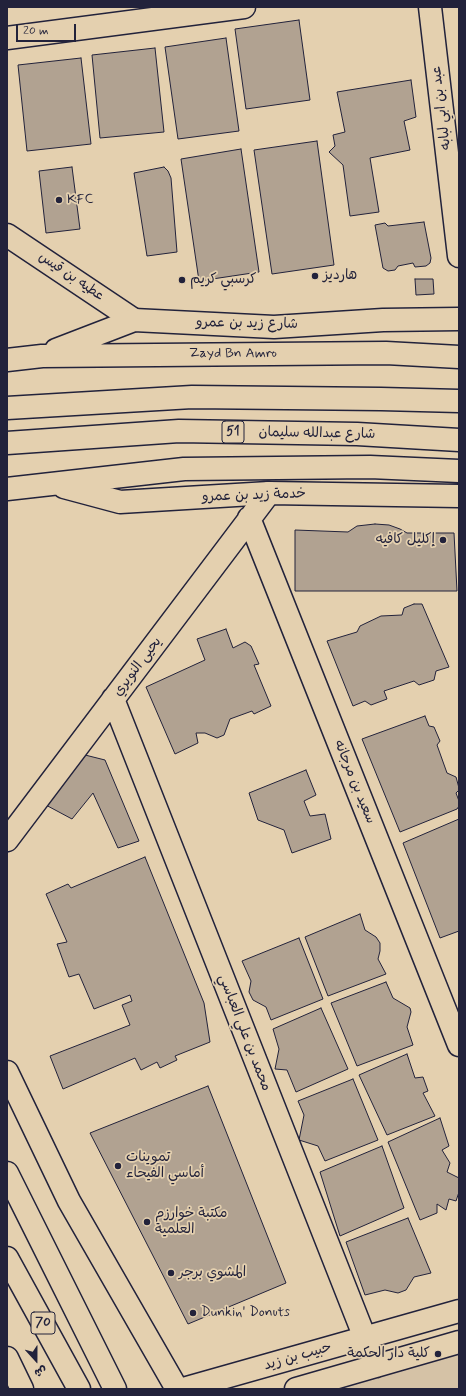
<!DOCTYPE html>
<meta charset="utf-8">
<style>
body{margin:0}
#map{position:relative;width:466px;height:1396px;overflow:hidden;background:#e4d0af;font-family:Mynerve,"Playpen Sans Arabic",sans-serif}
canvas{display:block}
.frame{position:absolute;inset:0;border:8px solid #22223b;pointer-events:none}
.north{position:absolute;left:16px;top:1340px;width:40px;height:40px;-webkit-text-stroke:3px #e4d0af;paint-order:stroke;rotate:159deg;font-size:11px;font-weight:700;line-height:16px;text-align:center;color:#22223b}
.north::after{content:'';display:block;margin:auto;width:14px;height:18px;background:#22223b;clip-path:polygon(50% 0,100% 100%,50% 72%,0 100%)}
.scale{position:absolute;left:16px;top:24px;width:60px;height:18px;box-sizing:border-box;border:2px solid #22223b;border-top:0;padding-left:5px;font-size:12px;line-height:14px;white-space:nowrap;color:#22223b;-webkit-text-stroke:3px #e4d0af;paint-order:stroke}
</style>
<div id="map">
<canvas width="466" height="1396"></canvas>
<div class="frame"></div>
<div class="north">ش</div>
<div class="scale">20 m</div>
</div>
<script>
const context = document.querySelector('canvas').getContext('2d');
context.lineJoin = 'round';
function paint(path, color) { context.fillStyle = color; context.fill(path, 'evenodd'); }
const poly = rows => new Path2D(rows.map(r => 'M' + r).join(''));
function trace(path, color, width, dash) { context.strokeStyle = color; context.lineWidth = width; context.lineCap = dash ? 'butt' : 'round'; context.setLineDash(dash || []); context.stroke(path); }
function write(font, color, halo, rows, align = 'center') {
  context.font = font + ' Mynerve,"Playpen Sans Arabic",sans-serif'; context.lineWidth = 3.5; context.setLineDash([]); context.textBaseline = 'middle'; context.strokeStyle = halo; context.fillStyle = color; for (const [text, x, y, turn = 0] of rows) {
    context.save(); context.translate(x, y); context.rotate((+turn || 0) * Math.PI / 180); context.textAlign = isNaN(turn) ? turn : align; if (halo) context.strokeText(text, 0, 0); context.fillText(text, 0, 0); context.restore();
  }
}
const built = poly([
 [459,1342,459,1389,296,1389]
]);
const building = poly([
 [299,20,310,100,246,109,235,29,299,20],
 [226,38,239,131,178,139,165,47,226,38],
 [155,48,164,132,100,138,92,55,155,48],
 [81,58,91,144,27,151,18,65,81,58],
 [411,80,416,117,404,121,410,150,370,158,379,212,350,216,343,165,329,152,335,146,333,135,345,132,337,92,411,80],
 [317,141,334,265,272,274,254,150,317,141],
 [241,149,259,272,199,281,181,159,241,149],
 [72,167,80,229,46,233,39,171,72,167],
 [164,167,168,171,171,178,177,252,147,256,134,173,164,167],
 [424,222,431,258,430,263,426,266,415,267,413,263,398,266,395,270,388,271,383,268,375,225,385,223,388,226,424,222],
 [415,279,433,279,434,294,416,295,415,279],
 [375,524,389,525,400,529,407,533,454,533,457,591,295,591,295,530,348,532,357,526,375,524],
 [414,604,422,604,449,667,436,671,434,680,419,685,414,681,384,691,387,699,371,705,365,701,353,706,327,641,357,632,360,626,381,616,402,615,404,608,414,604],
 [226,629,233,648,245,642,251,646,259,664,254,665,271,706,254,714,252,711,230,719,224,735,217,738,205,733,196,733,198,743,175,754,146,687,205,660,197,639,226,629],
 [425,716,429,726,434,727,440,741,437,745,447,773,456,777,459,788,459,790,456,793,459,801,459,806,457,809,400,832,362,739,425,716],
 [85,755,105,760,139,841,118,848,93,793,72,819,44,804,85,755],
 [306,770,316,795,304,801,310,816,325,814,331,839,292,853,284,830,258,820,249,793,306,770],
 [459,819,459,931,440,938,403,843,459,819],
 [145,857,204,1003,210,1042,175,1056,177,1060,160,1068,157,1062,141,1070,135,1058,63,1089,50,1056,130,1025,122,1005,132,1001,130,995,94,1009,79,974,69,977,57,944,67,942,46,894,68,884,71,888,145,857],
 [360,914,365,930,376,937,380,943,380,951,378,959,386,974,328,996,305,937,360,914],
 [299,938,323,999,271,1020,266,1007,253,1000,249,992,251,981,242,961,299,938],
 [386,982,393,998,410,1008,411,1012,407,1027,413,1045,357,1066,331,1003,386,982],
 [321,1008,348,1069,296,1092,287,1070,275,1069,279,1049,273,1029,321,1008],
 [407,1054,415,1078,423,1077,428,1091,423,1093,435,1116,387,1135,359,1075,407,1054],
 [353,1079,378,1140,325,1161,318,1146,299,1140,304,1115,298,1101,353,1079],
 [208,1086,286,1283,188,1324,90,1133,208,1086],
 [440,1118,449,1146,442,1150,450,1163,447,1172,459,1178,459,1192,456,1201,449,1199,446,1210,437,1204,437,1213,420,1220,388,1142,440,1118],
 [382,1146,404,1208,340,1236,320,1172,382,1146],
 [408,1218,431,1273,414,1277,406,1290,398,1293,385,1290,365,1295,346,1242,408,1218]
]);
const minor = poly([
 [430,7,459,256],
 [7,38,244,7],
 [7,235,134,320],
 [249,518,459,1045],
 [113,699,376,1366],
 [7,840,269,493],
 [183,1389,459,1311],
 [296,1389,459,1342]
]);
const major = poly([
 [56,350,134,320,274,327,383,320,459,319],
 [7,360,42,356,386,353,459,357],
 [7,408,192,397,381,399,459,401],
 [7,443,179,431,357,434,459,440],
 [64,487,120,502,269,493,459,496],
 [7,489,184,469,370,467,459,471],
 [7,1072,69,1201,177,1389],
 [7,1173,115,1389]
]);
const highway = poly([
 [7,1258,79,1389],
 [7,1358,22,1389]
]);
const markers = [
 [59,200,4,"#22223b"],
 [315,276,4,"#22223b"],
 [182,280,4,"#22223b"],
 [443,540,4,"#22223b"],
 [118,1166,4,"#22223b"],
 [147,1222,4,"#22223b"],
 [171,1273,4,"#22223b"],
 [193,1313,4,"#22223b"],
 [438,1354,4,"#22223b"]
];
const shields = [
 [233,432,22],
 [43,1323,24]
];
const shieldNames = [
 ["51",233,432],
 ["70",43,1323]
];
const streetNames = [
 ["عبد بن ابي لبابه",442,108,-97],
 ["عطيه بن قيس",71,277,34],
 ["شارع زيد بن عمرو",247,324,1],
 ["Zayd Bn Amro",233,354],
 ["شارع عبدالله سليمان",317,434,1],
 ["خدمة زيد بن عمرو",254,496,-2],
 ["يحيى النويري",138,667,-53],
 ["سعيد بن مرجانه",354,782,68],
 ["محمد بن علي العباسي",244,1033,69],
 ["حبيب بن زيد",298,1357,-16]
];
const poiNames = [
 ["KFC",67,200],
 ["هارديز",323,276],
 ["كرسبي كريم",190,280],
 ["إكليل كافيه",435,540,"right"],
 ["تموينات",126,1158],
 ["أماسي الفيحاء",126,1174],
 ["مكتبة خوارزم",155,1214],
 ["العلمية",155,1230],
 ["المشوي برجر",179,1273],
 ["Dunkin' Donuts",201,1313],
 ["كلية دار الحكمة",430,1354,"right"]
];
paint(built, '#d5c2a6');
paint(building, '#b1a291');
trace(building, '#22223b', 1);
trace(minor, '#22223b', 25);
trace(major, '#22223b', 25);
trace(highway, '#22223b', 25);
trace(minor, '#e4d0af', 22);
trace(major, '#e4d0af', 22);
trace(highway, '#e4d0af', 22);
for (const [x, y, r, color] of markers) { const dot = new Path2D(); dot.arc(x, y, r, 0, 2 * Math.PI); context.fillStyle = color; context.fill(dot); trace(dot, '#e4d0af', 1.5); }
for (const [x, y, w] of shields) { const box = new Path2D(); box.roundRect(x - w / 2, y - 11, w, 22, 3); context.fillStyle = '#e4d0af'; context.fill(box); trace(box, '#22223b', 1); }
write('bold 13px', '#22223b', null, shieldNames);
write('14px', '#22223b', '#e4d0af', streetNames);
write('14px', '#22223b', '#e4d0af', poiNames, 'left');
</script>
